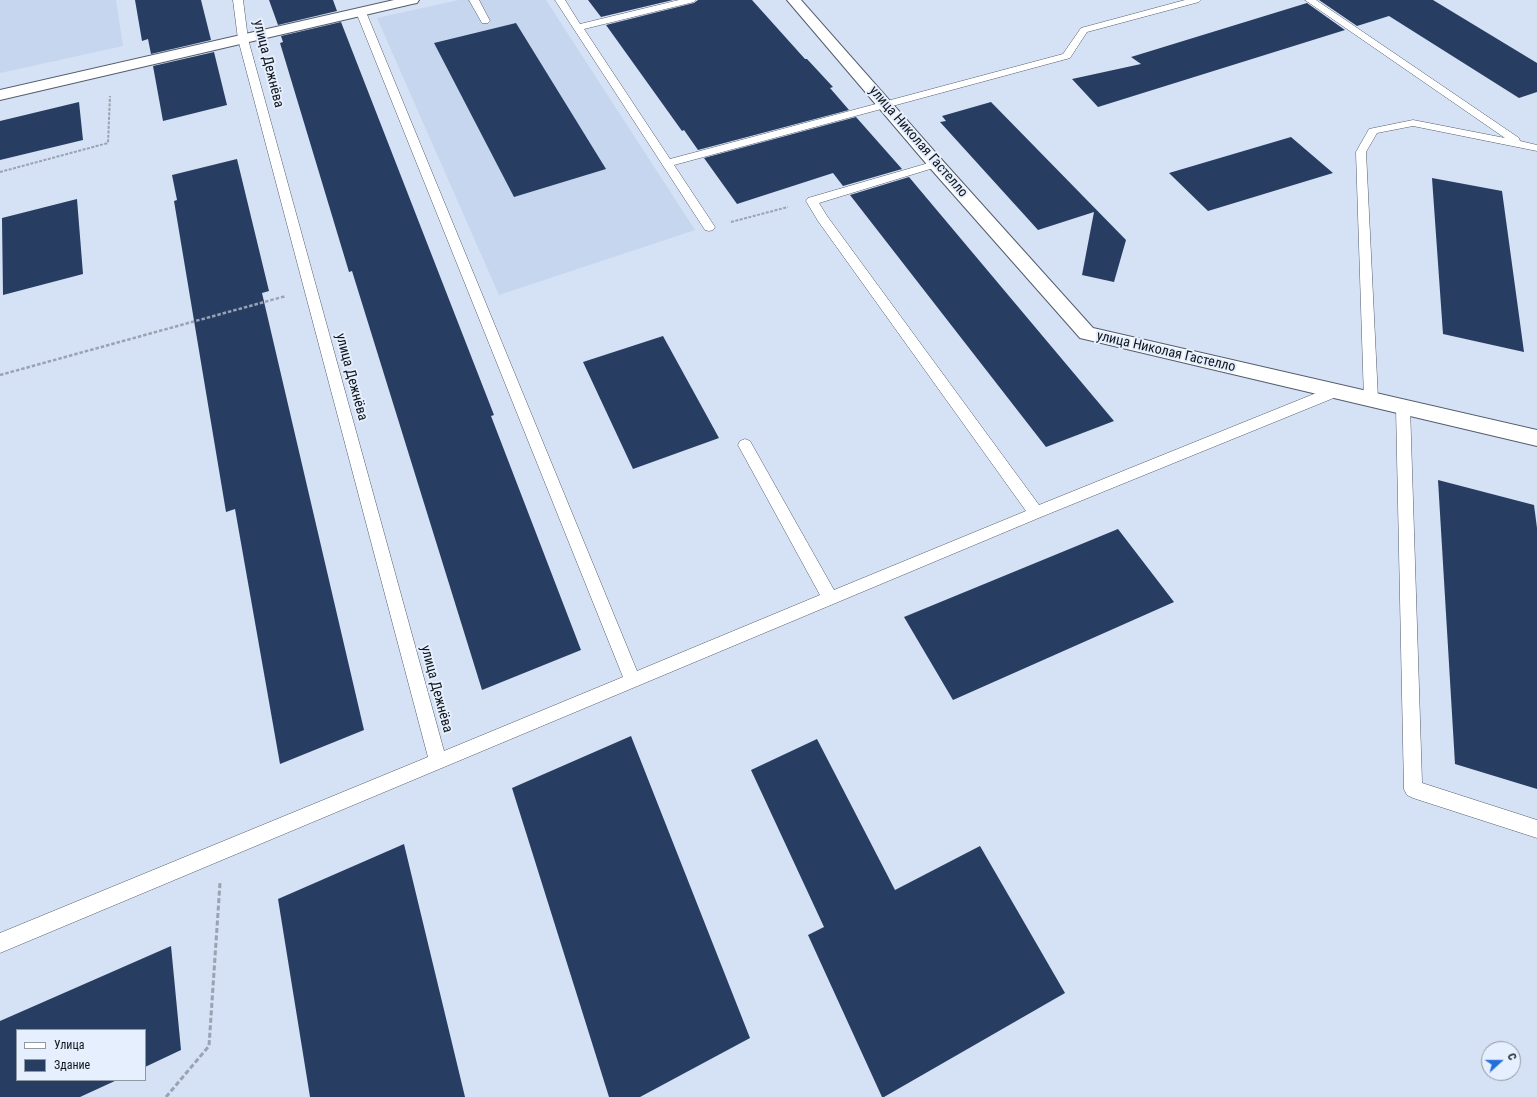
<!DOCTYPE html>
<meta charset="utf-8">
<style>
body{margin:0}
#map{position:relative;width:1537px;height:1097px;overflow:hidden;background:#d5e1f4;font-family:"Roboto Condensed",sans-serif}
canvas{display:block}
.legend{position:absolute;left:16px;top:1029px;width:130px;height:52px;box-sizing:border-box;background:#e5effd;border:1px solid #9098a3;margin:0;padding:5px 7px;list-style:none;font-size:12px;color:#11151b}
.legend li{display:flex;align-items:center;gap:8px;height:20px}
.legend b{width:20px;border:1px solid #9098a3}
.north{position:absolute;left:1481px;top:1041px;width:40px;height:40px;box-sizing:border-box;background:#e5effd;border:1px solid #9098a3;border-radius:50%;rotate:69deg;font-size:11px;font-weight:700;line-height:16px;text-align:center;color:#11151b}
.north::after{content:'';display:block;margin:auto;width:14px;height:18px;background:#246eda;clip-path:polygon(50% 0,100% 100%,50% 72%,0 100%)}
</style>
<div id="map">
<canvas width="1537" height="1097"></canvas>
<ul class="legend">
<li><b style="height:5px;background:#fff"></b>Улица</li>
<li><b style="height:11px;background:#273e62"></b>Здание</li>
</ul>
<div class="north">С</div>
</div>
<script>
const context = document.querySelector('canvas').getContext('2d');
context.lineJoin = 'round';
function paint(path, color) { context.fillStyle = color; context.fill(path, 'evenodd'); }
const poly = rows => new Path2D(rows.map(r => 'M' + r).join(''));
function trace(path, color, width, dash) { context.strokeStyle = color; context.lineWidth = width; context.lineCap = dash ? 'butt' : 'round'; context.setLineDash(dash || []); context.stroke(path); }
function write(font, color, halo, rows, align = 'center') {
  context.font = font + ' "Roboto Condensed",sans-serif'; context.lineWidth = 4; context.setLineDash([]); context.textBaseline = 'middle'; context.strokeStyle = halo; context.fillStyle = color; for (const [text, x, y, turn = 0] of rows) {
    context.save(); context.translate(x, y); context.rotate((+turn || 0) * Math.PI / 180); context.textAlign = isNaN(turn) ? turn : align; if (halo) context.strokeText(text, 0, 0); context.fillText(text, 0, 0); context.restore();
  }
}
const built = poly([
 [0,0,116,0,123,46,0,73],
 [459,0,546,0,695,230,499,295,377,18]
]);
const building = poly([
 [135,0,201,0,211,40,151,54,148,39,142,41],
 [269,0,333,0,337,11,278,25],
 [588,0,673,0,601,17],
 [698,0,752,0,805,59,807,59,833,87,830,88,849,110,698,150,684,130,682,131,606,25,694,3],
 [1319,0,1433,0,1537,63,1537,92,1519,98,1389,16,1357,26],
 [1307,3,1345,30,1098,107,1072,79,1141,64,1131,57],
 [341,22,494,415,491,416,581,650,482,690,352,271,349,272,280,43,283,42,281,36],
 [516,23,606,169,514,197,434,43],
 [214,52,227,105,163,121,153,66],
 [79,102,83,140,0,160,0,121],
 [991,102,1126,240,1114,282,1082,275,1094,212,1038,230,940,122,946,121,942,116],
 [856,117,902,169,843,186,833,173,737,204,704,158],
 [1291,137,1333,173,1208,211,1169,173],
 [237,159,269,291,262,293,364,730,280,764,235,509,226,512,174,201,177,200,172,175],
 [909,177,1114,421,1046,447,850,195],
 [1432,178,1502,191,1524,352,1443,334],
 [77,199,83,274,3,295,2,218],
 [663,336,719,438,633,469,583,362],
 [1438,480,1534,505,1537,528,1537,789,1455,764],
 [1118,529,1174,602,953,700,904,617],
 [631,736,750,1038,640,1097,609,1097,512,788],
 [817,739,895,890,980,846,1065,993,884,1097,882,1097,808,935,824,927,751,770],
 [404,844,465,1097,310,1097,278,899],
 [171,946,181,1050,145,1067,145,1030,17,1030,17,1080,117,1080,80,1097,0,1097,0,1021]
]);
const pathFar2 = poly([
 [0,172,108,143,110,96],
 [731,222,788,207]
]);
const pathFar1 = poly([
 [0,375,286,296]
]);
const path = poly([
 [166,1097,209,1046,220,883]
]);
const lane = poly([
 [233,0,243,0,248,39,444,751,623,677,356,12,358,10,361,9,366,12,637,671,820,595,738,445,740,441,745,439,750,441,834,590,1026,511,818,221,806,201,808,198,932,162,940,162,941,164,940,166,819,203,827,216,1039,505,1331,387,1336,386,1341,387,1343,391,1341,395,1041,517,0,953,0,933,428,757,238,39,233,0],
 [469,0,479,0,490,21,488,23,482,23,469,0],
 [555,0,565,0,580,24,679,0,696,0,694,2,584,29,670,159,1063,54,1081,28,1185,0,1201,0,1199,2,1087,32,1070,58,674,165,715,227,713,230,709,231,705,230,555,0],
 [1305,0,1316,0,1519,138,1520,141,1537,145,1537,151,1413,126,1377,133,1366,152,1378,399,1376,403,1371,404,1366,403,1364,399,1356,152,1369,129,1413,120,1505,138,1305,0],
 [1403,402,1408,403,1410,407,1422,783,1537,820,1537,838,1413,798,1407,795,1404,789,1396,407,1398,403,1403,402]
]);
const street = poly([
 [394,0,419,0,417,3,412,4,0,100,0,90,394,0],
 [787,0,801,0,942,160,1093,328,1537,430,1537,446,1080,338,930,168,787,0]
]);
const streetNames = [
 ["улица Дежнёва",268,64,76],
 ["улица Николая Гастелло",918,142,49],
 ["улица Николая Гастелло",1166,352,13],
 ["улица Дежнёва",351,377,75],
 ["улица Дежнёва",436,689,75]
];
paint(built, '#c5d6ee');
paint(building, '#273e62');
trace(lane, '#535d6d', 1);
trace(street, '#535d6d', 2);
trace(pathFar2, '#99a3b2', 2, [3, 1.5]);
trace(pathFar1, '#99a3b2', 2.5, [3.5, 2]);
trace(path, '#99a3b2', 3, [5, 2.5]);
paint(lane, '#fff');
paint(street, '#fff');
write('14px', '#11151b', '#e5effd', streetNames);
</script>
